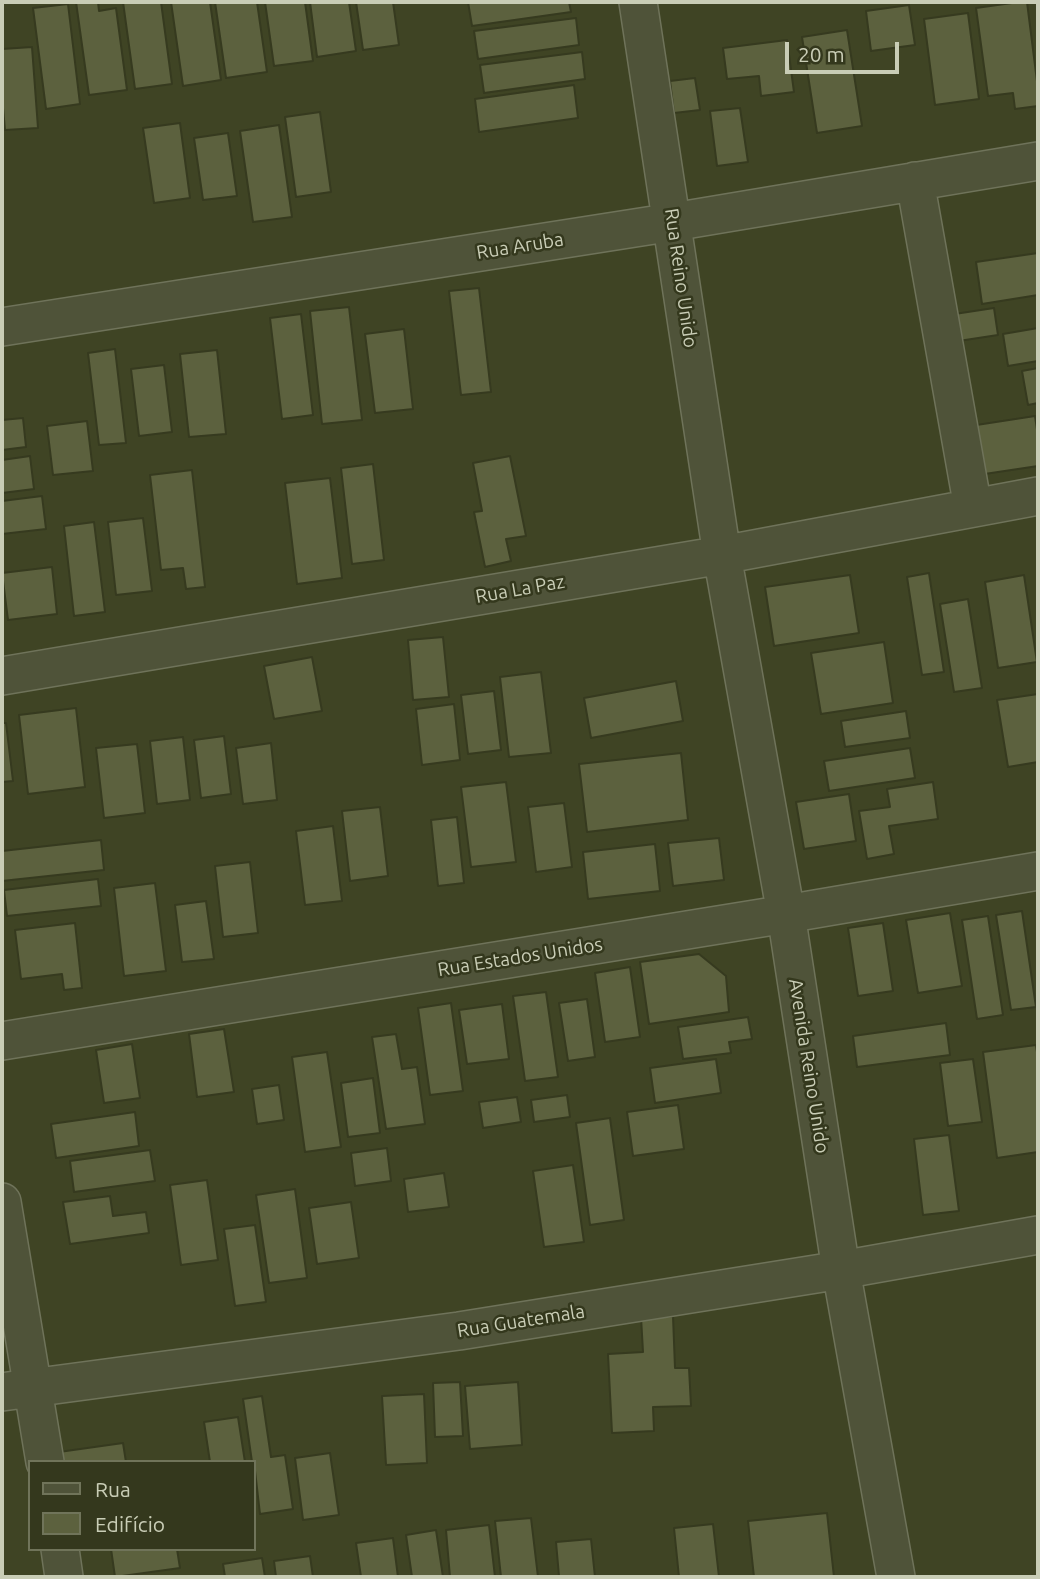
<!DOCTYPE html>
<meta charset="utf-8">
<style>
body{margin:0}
#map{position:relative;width:1040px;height:1579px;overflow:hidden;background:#3f4424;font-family:Ubuntu,sans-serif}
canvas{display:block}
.frame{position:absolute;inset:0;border:4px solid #c9cdb6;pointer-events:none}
.legend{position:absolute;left:28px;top:1460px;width:228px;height:91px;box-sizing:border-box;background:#34381d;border:2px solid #70745a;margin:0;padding:9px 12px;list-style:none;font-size:21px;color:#c9cdb6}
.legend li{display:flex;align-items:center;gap:14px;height:35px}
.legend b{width:35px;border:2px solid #70745a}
.scale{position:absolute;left:785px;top:42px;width:114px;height:32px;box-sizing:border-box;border:4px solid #c9cdb6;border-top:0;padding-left:9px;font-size:21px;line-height:24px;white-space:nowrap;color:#c9cdb6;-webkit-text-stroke:5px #34381d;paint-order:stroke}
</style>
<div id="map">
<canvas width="1040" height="1579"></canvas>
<div class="frame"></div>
<ul class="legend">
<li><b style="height:9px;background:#4f5339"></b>Rua</li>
<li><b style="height:19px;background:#5c613e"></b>Edifício</li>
</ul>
<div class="scale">20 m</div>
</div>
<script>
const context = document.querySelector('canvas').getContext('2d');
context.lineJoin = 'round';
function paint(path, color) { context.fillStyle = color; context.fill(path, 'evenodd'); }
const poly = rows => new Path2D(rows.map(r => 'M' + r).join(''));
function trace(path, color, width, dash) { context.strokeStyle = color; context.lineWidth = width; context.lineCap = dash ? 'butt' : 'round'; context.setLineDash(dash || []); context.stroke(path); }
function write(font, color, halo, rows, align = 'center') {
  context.font = font + ' Ubuntu,sans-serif'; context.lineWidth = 5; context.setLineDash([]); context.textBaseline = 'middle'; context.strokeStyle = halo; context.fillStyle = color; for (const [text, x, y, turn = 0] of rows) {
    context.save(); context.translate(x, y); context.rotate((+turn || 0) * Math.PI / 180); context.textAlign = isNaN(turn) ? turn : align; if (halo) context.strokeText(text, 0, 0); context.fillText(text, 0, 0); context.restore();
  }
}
const building = poly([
 [76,2,98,2,99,11,116,8,127,90,89,95,76,2],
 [123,2,161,2,172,84,135,89,123,2],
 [171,2,210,2,221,80,183,86,171,2],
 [215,2,257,2,267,72,226,78,215,2],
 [265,2,305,2,313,61,274,66,265,2],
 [310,2,349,2,356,51,317,57,310,2],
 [356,2,393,2,399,45,363,50,356,2],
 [468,2,569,2,571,12,472,26,468,2],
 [1019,2,1027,2,1038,89,1038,106,1015,109,1013,93,988,96,976,8,1019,2],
 [68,4,80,104,46,109,33,8,68,4],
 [909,5,915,45,871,51,866,11,909,5],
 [968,13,979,99,935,105,924,19,968,13],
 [576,18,579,45,478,59,474,31,576,18],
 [847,30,862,126,817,133,802,37,847,30],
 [787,40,794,92,761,96,759,76,727,79,723,48,787,40],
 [32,47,38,128,5,130,2,97,2,49,32,47],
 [582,52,585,79,484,93,480,65,582,52],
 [695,78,700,110,674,113,670,81,695,78],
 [574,85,578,118,479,132,475,99,574,85],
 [740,108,748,162,717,166,710,111,740,108],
 [320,112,331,192,296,197,285,117,320,112],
 [180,123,190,198,154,203,143,128,180,123],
 [279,125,292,217,253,222,240,131,279,125],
 [228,133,237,196,203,200,194,138,228,133],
 [1038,253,1038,295,982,304,976,262,1038,253],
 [479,288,491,392,461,395,449,291,479,288],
 [349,307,362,420,322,424,310,311,349,307],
 [994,308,998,335,952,342,948,315,994,308],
 [301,314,313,415,282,419,270,318,301,314],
 [1038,328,1038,361,1008,366,1003,334,1038,328],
 [404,329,413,409,375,413,365,334,404,329],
 [115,349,126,443,99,445,88,353,115,349],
 [217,350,226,434,189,437,180,354,217,350],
 [164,365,172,432,139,436,131,369,164,365],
 [1038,368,1038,403,1028,405,1022,371,1038,368],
 [1035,416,1038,436,1038,466,978,475,970,426,1035,416],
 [23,418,26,447,2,450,2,420,23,418],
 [87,421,93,471,53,475,47,426,87,421],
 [30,456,34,489,2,493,2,460,30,456],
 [510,456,526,536,506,539,511,561,485,567,474,512,482,511,473,463,510,456],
 [373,464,384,560,352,564,341,468,373,464],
 [192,470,205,587,186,589,183,568,161,570,150,475,192,470],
 [330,478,342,578,297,584,285,483,330,478],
 [42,496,46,529,2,534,2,501,42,496],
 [143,518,152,591,116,595,108,522,143,518],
 [94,522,105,612,74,616,64,526,94,522],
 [52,567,57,614,8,620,2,573,52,567],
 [929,573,944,672,922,675,907,577,929,573],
 [850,575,859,633,774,646,765,587,850,575],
 [1024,575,1037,662,998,668,985,582,1024,575],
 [968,599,982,688,954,692,940,604,968,599],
 [443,637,449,697,413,700,408,640,443,637],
 [884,642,893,703,821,714,811,653,884,642],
 [312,657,322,711,274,719,264,666,312,657],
 [541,672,551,753,509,757,500,677,541,672],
 [676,681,683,721,591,738,584,698,676,681],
 [494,691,501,750,468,754,461,695,494,691],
 [1038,694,1038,762,1008,767,997,700,1038,694],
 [454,704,460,760,422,765,416,709,454,704],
 [76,708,85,787,28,794,19,715,76,708],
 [906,711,910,738,845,747,841,721,906,711],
 [2,723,6,723,13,781,2,782,2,723],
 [224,736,231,794,201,798,194,740,224,736],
 [183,737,190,800,157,804,150,741,183,737],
 [271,743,277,800,243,804,236,748,271,743],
 [137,744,145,813,104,818,96,748,137,744],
 [910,748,915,778,829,791,824,761,910,748],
 [681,753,688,820,587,832,579,764,681,753],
 [506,782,516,862,471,867,461,787,506,782],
 [933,782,938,819,889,826,894,854,867,859,859,811,890,807,887,789,933,782],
 [849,794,856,841,804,849,796,802,849,794],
 [564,803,572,867,536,872,528,807,564,803],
 [380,807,388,876,350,881,342,811,380,807],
 [457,817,464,883,438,886,431,820,457,817],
 [333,826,342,901,305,905,296,831,333,826],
 [719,838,724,880,673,886,668,843,719,838],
 [101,840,104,870,2,881,2,851,101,840],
 [655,844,660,891,588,899,583,852,655,844],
 [250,862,258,933,223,937,215,866,250,862],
 [98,879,101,906,7,916,4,890,98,879],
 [155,883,166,971,124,976,114,888,155,883],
 [206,901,214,959,182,962,175,905,206,901],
 [1022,911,1036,1007,1011,1010,996,915,1022,911],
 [950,913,962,986,918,993,906,920,950,913],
 [988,916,1003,1015,977,1019,962,920,988,916],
 [75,923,82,988,64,990,62,974,21,979,15,930,75,923],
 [883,923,893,991,858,996,848,928,883,923],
 [699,954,726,976,729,1012,649,1024,640,962,699,954],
 [630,967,640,1037,605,1042,595,973,630,967],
 [546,992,558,1077,525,1081,513,996,546,992],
 [587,999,595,1057,568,1061,559,1003,587,999],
 [451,1003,463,1091,430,1095,418,1008,451,1003],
 [502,1004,509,1059,467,1064,459,1010,502,1004],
 [748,1017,752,1039,729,1042,731,1053,683,1059,678,1027,748,1017],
 [946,1023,950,1055,857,1067,853,1036,946,1023],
 [224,1029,234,1092,197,1097,189,1034,224,1029],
 [396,1034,402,1069,417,1067,425,1124,386,1129,372,1037,396,1034],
 [132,1044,140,1098,104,1103,96,1050,132,1044],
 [1036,1045,1038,1059,1038,1152,997,1158,983,1052,1036,1045],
 [327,1052,341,1147,305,1152,292,1057,327,1052],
 [716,1059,721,1093,655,1103,650,1068,716,1059],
 [973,1059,982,1122,948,1126,940,1063,973,1059],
 [373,1078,380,1133,348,1137,341,1083,373,1078],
 [279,1085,284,1120,257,1124,252,1089,279,1085],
 [567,1095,570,1117,534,1122,531,1100,567,1095],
 [517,1097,521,1122,483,1128,479,1102,517,1097],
 [678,1105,684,1149,633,1156,627,1112,678,1105],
 [135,1112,139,1146,56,1158,51,1124,135,1112],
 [610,1118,624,1220,590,1225,576,1123,610,1118],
 [949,1135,959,1211,923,1215,914,1139,949,1135],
 [387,1148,391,1181,355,1186,351,1153,387,1148],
 [150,1150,155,1181,74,1192,70,1161,150,1150],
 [573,1165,584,1242,544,1247,533,1171,573,1165],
 [444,1173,449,1207,408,1212,404,1179,444,1173],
 [207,1180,218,1260,181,1265,170,1185,207,1180],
 [295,1189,307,1278,269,1283,256,1195,295,1189],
 [110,1196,113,1216,146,1212,149,1233,70,1244,63,1202,110,1196],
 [351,1202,359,1258,317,1264,309,1208,351,1202],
 [255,1225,266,1302,235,1306,224,1229,255,1225],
 [673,1316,675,1368,689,1368,691,1406,653,1407,654,1431,612,1433,608,1354,643,1352,641,1317,673,1316],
 [460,1382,463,1436,435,1437,433,1383,460,1382],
 [518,1382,522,1445,470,1449,465,1386,518,1382],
 [424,1394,427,1463,386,1465,382,1396,424,1394],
 [262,1396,271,1457,285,1455,293,1509,260,1514,254,1462,252,1462,243,1399,262,1396],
 [238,1417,245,1462,210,1462,204,1422,238,1417],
 [123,1443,126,1462,60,1462,59,1452,123,1443],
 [330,1453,339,1515,303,1520,295,1458,330,1453],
 [827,1513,834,1577,754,1577,748,1521,827,1513],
 [531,1518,538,1577,501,1577,495,1521,531,1518],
 [713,1524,719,1577,679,1577,674,1528,713,1524],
 [489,1525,495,1577,450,1577,446,1530,489,1525],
 [436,1530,443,1577,412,1577,406,1535,436,1530],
 [393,1538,398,1577,361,1577,356,1543,393,1538],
 [591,1539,595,1577,547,1577,559,1576,556,1542,591,1539],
 [111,1549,177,1549,180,1568,115,1577,111,1549],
 [310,1556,313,1577,276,1577,274,1561,310,1556],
 [262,1558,265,1577,225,1577,223,1564,262,1558]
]);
const street = poly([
 [638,2,722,555,786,914,841,1270,896,1577],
 [915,181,973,508],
 [2,327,673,222,1038,161],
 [2,676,722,555,1038,496],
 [2,1041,786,914,1038,871],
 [2,1202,45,1462],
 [2,1392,459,1331,841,1270,1038,1235],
 [60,1549,64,1577]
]);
const streetNames = [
 ["Rua Aruba",520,246,-9],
 ["Rua Reino Unido",681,278,82],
 ["Rua La Paz",520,589,-10],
 ["Rua Estados Unidos",520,957,-9],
 ["Avenida Reino Unido",809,1066,81],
 ["Rua Guatemala",521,1321,-9]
];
paint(building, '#5c613e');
trace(building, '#363a1f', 2);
trace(street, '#6f735a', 40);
trace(street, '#4f5339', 37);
write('19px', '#c9cdb6', '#34381d', streetNames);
</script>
